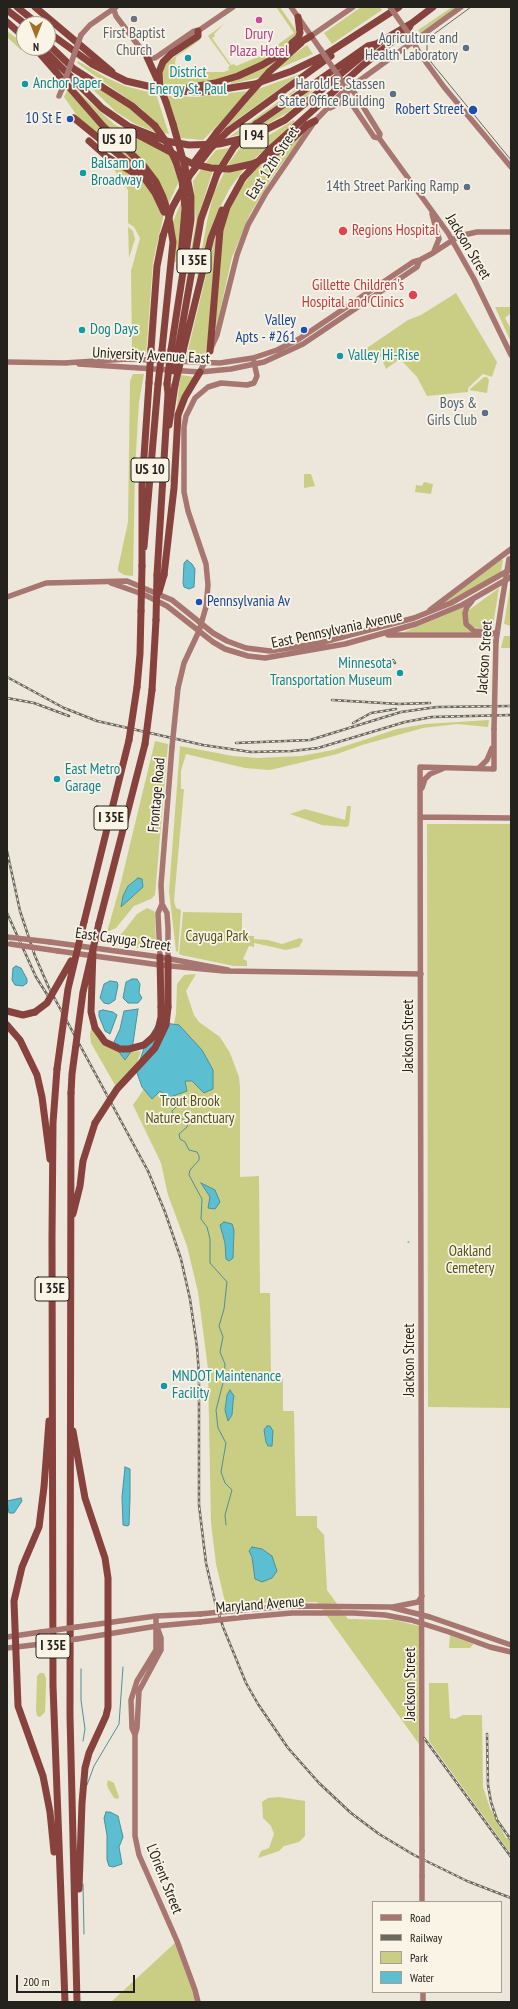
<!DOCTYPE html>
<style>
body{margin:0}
#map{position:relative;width:518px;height:2009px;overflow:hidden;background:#ece7da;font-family:"PT Sans Narrow",sans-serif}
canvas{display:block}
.frame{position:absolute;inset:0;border:8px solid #24221d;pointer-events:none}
.legend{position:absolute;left:372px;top:1901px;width:130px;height:92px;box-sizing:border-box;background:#faf4e7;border:1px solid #a4a096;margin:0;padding:5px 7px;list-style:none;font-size:12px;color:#24221d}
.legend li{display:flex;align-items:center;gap:8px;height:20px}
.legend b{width:20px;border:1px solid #a4a096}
.north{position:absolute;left:16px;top:16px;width:40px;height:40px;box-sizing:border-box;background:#faf4e7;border:1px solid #a4a096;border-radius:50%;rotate:180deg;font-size:11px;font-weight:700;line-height:16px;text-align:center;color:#24221d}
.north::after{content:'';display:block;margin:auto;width:14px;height:18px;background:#a26f26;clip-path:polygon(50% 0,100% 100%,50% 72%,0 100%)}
.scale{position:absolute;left:16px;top:1975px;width:119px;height:18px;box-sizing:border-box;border:2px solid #24221d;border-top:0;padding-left:5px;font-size:12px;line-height:14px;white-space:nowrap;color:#24221d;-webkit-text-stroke:3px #faf4e7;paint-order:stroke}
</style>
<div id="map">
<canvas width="518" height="2009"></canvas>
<div class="frame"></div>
<ul class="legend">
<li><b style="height:5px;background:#a87670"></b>Road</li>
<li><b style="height:5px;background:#6b6860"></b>Railway</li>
<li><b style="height:11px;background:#cace85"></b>Park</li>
<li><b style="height:11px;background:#5cbfd1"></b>Water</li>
</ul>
<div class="north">N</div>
<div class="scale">200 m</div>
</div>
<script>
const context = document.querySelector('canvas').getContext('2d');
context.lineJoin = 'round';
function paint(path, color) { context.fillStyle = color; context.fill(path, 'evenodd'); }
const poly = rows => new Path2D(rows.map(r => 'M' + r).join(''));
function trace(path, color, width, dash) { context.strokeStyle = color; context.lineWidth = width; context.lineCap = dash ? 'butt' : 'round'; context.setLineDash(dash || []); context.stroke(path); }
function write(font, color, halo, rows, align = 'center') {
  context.font = font + ' "PT Sans Narrow",sans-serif'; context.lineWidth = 3.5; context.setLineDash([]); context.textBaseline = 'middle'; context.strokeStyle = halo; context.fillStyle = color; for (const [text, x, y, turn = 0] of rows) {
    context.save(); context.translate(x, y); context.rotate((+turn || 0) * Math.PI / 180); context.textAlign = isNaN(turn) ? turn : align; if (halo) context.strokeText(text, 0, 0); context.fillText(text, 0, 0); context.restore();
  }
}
const green = poly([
 [276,7,280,7,296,30,297,35,286,46,260,64,239,74,195,85,164,84,162,72,165,64,199,39,200,40,176,57,175,63,176,68,184,72,224,72,229,70,228,67,230,66,208,36,224,24,214,34,215,36,212,38,231,65,234,64,236,66,263,55,294,33],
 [361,7,380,7,382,10,332,44,324,33],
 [452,7,458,7,420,33,418,30],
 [7,31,24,44,24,48,29,48,32,50,21,50,7,37],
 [307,45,313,54,273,71,297,52],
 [287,52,261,77,231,84,231,81],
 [78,61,107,78,125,86,156,94,169,134,164,133,142,109,91,73,77,63],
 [300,74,239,118,222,132,258,89],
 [80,77,133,110,156,130,155,132,135,124,116,112],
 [307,81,308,82,264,114,241,132,241,134,229,137],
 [68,89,141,166,155,184,153,185,80,120,64,97],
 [75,89,114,124,169,154,179,181,168,205,159,185],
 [312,89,313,91,287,113,262,127,261,125,268,120],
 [247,91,236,107,203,140,180,138,167,96,197,97],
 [294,120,295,121,249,164,226,167,242,145,266,137],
 [309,127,273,176,250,214,232,257,216,329,214,329,220,235,234,197,260,163],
 [229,148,217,167,204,165,216,150],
 [108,161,138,176,146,184,164,214,153,262,146,356,137,356,132,348,131,271,140,238,134,227,128,223,128,190],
 [202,168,213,170,199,214,185,286,196,220,193,181],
 [244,169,230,188,216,215,208,238,196,282,207,221,214,192,225,171],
 [182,200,177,262,174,262,172,224],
 [128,227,133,231,135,239,129,258],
 [216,234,218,234,209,342,206,351,201,358,186,358],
 [456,293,497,362,492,377,483,374,468,388,468,392,427,396,417,377,400,359,386,369,381,357,366,355,364,350,408,320,421,315],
 [495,307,511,307,511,313,505,318,511,329,511,342],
 [133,374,144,374,139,402,135,469,133,576,124,575,118,571,118,568,128,522,130,381],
 [181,375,194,377,184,394,172,482,170,482,179,385],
 [484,377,487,377,489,380,487,393,469,390],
 [304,474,311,474,315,486,304,488],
 [424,482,433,484,431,494,415,492,416,485,422,486],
 [501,560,503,560,501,572,460,596,441,605],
 [511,581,511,626,504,624],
 [499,588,493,626,484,629,472,627,467,621,467,615,469,610],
 [464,607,463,622,467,629,474,632,404,632],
 [504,636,511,636,511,648,501,648],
 [489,720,488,727,457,724,423,728,362,745,337,754,270,770,245,768,186,754,181,771,181,789,184,789,174,901,176,908,181,910,178,952,176,951,169,891,180,746,233,756,257,758,301,756,333,750,397,729,425,724],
 [155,741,168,744,155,895,151,899,134,906,116,928,107,932,119,890],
 [347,806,351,806,349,825,347,827,322,825,290,814,305,809,345,820],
 [427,824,511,824,511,1408,428,1407],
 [147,908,154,911,155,914,156,943,153,950,104,943,105,940,118,936,123,932,137,914],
 [183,912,242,913,242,936,254,936,254,939,268,940,282,944,300,938,303,940,299,947,286,950,259,944,254,943,254,947,249,946,243,959,247,961,247,966,234,966,181,955,179,954],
 [196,974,186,991,194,1015,199,1022,220,1037,230,1053,239,1077,240,1087,240,1177,259,1176,260,1293,270,1293,271,1379,283,1379,283,1411,294,1411,296,1516,317,1516,317,1527,324,1535,327,1590,348,1619,395,1620,419,1626,419,1744,317,1602,261,1603,227,1607,224,1598,216,1564,211,1523,208,1369,198,1292,187,1246,168,1195,161,1163,133,1105,168,1053,176,1014,177,984,184,975],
 [92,1025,96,1035,125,1053,141,1051,136,1066,116,1087,91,1043,90,1034],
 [450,1635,473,1644,473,1645,470,1648,449,1648],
 [40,1673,44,1673,46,1678,46,1687,45,1712,40,1717,37,1716,36,1710,37,1676],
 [429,1683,448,1683,450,1718,455,1719,463,1715,482,1715,483,1787,490,1808,506,1838,511,1838,511,1854,429,1741],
 [108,1780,114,1783,119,1797,118,1799,114,1798,108,1788,107,1784],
 [279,1797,305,1801,305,1836,299,1842,284,1846,279,1851,258,1858,261,1851,269,1848,274,1834,271,1826,263,1818,262,1802,268,1798],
 [177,1941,198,2002,111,2002]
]);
const water = poly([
 [187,560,192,564,195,569,194,587,189,589,184,587,183,583,184,563,187,560],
 [138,878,142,879,143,887,121,907,123,896,128,886,138,878],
 [16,966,21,968,27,979,27,983,23,986,15,985,12,980,13,968,16,966],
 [132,979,137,979,140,984,139,993,142,998,138,1003,128,1003,123,998,126,982,132,979],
 [110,981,117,982,118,985,115,1000,109,1004,104,1003,100,998,104,984,110,981],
 [138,1009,132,1050,125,1060,113,1044,120,1029,124,1011,138,1009],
 [103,1010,113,1012,117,1015,110,1034,105,1031,99,1016,99,1011,103,1010],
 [158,1022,179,1025,202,1050,213,1070,213,1089,204,1093,192,1081,185,1081,187,1091,168,1098,160,1091,152,1099,142,1087,137,1073,138,1066,145,1045,158,1022],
 [201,1183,215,1190,220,1202,215,1209,208,1208,210,1197,201,1183],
 [224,1222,232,1224,234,1230,233,1258,229,1261,226,1259,225,1243,220,1225,224,1222],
 [230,1390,234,1396,233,1402,232,1415,228,1421,225,1410,227,1395,230,1390],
 [267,1426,270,1426,273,1431,272,1446,268,1446,266,1442,264,1430,267,1426],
 [125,1467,130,1469,130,1498,129,1525,127,1526,123,1525,122,1497,125,1467],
 [21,1498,22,1501,14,1513,9,1513,7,1501,21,1498],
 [252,1547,262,1549,272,1556,277,1571,272,1578,262,1582,255,1579,252,1557,249,1551,252,1547],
 [106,1812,110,1812,118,1816,123,1837,119,1847,122,1864,113,1867,109,1866,107,1860,107,1835,104,1818,106,1812]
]);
const stream = poly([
 [173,1096,178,1105,172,1111,173,1115,185,1120,188,1123,187,1127,179,1134,180,1139,185,1142,189,1150,197,1152,199,1156,199,1160,190,1170,189,1175,202,1199,201,1219,207,1227,210,1239,210,1263,227,1282,224,1309,219,1326,223,1337,220,1352,225,1364,224,1379,216,1410,218,1428,226,1443,221,1472,225,1483,232,1490,225,1515,226,1525],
 [408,1242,409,1242],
 [81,1669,81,1700,85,1729,83,1741],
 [87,1785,94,1766,119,1724,123,1667],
 [83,1884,84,1934]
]);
const secondary = poly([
 [113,7,116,16,147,57,150,58,155,58,194,31,198,31,233,7],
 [291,7,321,50],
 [81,35,90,25,116,7],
 [311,36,353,7],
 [411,38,420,54,444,87,511,167],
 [346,87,354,92,380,134,379,138,448,233,474,279,511,355],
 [347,89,347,97,374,137,379,138],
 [59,96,62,89],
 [330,108,344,101,352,104],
 [432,214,439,239,434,251],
 [7,362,67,363],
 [64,363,127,359,220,363,253,358,277,350,299,339,413,262,420,260,433,253,459,236,477,232,511,232],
 [79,364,200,372,231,369,264,362,303,344,417,267,420,260],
 [200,372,217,335,237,255,248,225,266,193,315,121,341,94,461,7],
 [111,583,145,595,167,606,213,642,225,649,248,656,265,658,345,644,416,624,462,605,511,577],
 [7,597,46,583,127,581,172,600,213,633,227,641,246,648,270,651,320,643,414,618,451,603,511,569],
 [472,601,467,607,465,613,466,624,474,631,485,632],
 [430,610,511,549],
 [388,635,489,635,497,632],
 [496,641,502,601],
 [178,688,184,663,199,631,206,607,208,585,206,564,188,511,184,492,184,427,186,416,195,398,208,387,221,383,247,385,254,383,257,376,254,362],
 [479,768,487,760,492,748],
 [422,788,425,779,430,774,442,769],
 [421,817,511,818],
 [162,904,167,913,168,928,168,958],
 [50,942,160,957,228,970],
 [58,951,160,965,224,971,421,974],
 [160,957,158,913,162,904,161,885,172,747],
 [393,1607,418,1602,422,1596],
 [241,1610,290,1606,390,1607,430,1617,511,1645],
 [156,1616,156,1650,137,1681,131,1700,132,1728,135,1735,135,1836,139,1855,177,1941,195,1990,198,2002],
 [246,1617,292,1613,354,1613,385,1615,411,1620,449,1632,490,1647,511,1652],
 [77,1627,156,1616,200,1614],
 [7,1637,41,1632],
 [77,1639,157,1626,200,1622],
 [7,1648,42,1644],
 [135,1735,137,1728,139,1691,161,1650,161,1638,157,1627],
 [422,1851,420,767,494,769,494,729],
 [422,1876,422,1902],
 [423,1992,423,2002]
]);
const highway = poly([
 [17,7,38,24],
 [35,7,112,72],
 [7,10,25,24],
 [7,22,24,37],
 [48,32,92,64,126,81,169,91,205,92,255,84,292,71,325,55,399,7],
 [292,43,298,38,300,33,298,17],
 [48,44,74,69,132,106,155,126],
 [35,48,103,126,143,165,156,182,163,197,168,212,173,242,162,350],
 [42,48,102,108,128,126,166,141,189,145,219,144,253,136,285,120,378,43,412,23,433,7],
 [147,57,158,81],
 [269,72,301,43],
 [160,87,159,72,163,62,171,54,198,36,198,31],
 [187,88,215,83,238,76,262,65,311,36],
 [166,102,173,124],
 [74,118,140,172,155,193,164,212],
 [256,124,352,57,368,46,376,44],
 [228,131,331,56],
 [217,132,245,99],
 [136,134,193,164,211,168,229,169,252,164,269,157,283,148,307,125,315,121],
 [89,141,107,157,139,176],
 [270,149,362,66,408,29,410,26],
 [176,162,182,181,185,208,180,267],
 [151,349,157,266,163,236],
 [171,350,191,220,191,197,185,167],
 [178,350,201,219,217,174],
 [183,351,211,238,222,210],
 [210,351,220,230,227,207,243,178],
 [169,425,175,385],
 [144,547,158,384],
 [142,566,142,486,149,383],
 [157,575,168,394,167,384],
 [164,575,174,488,178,415,185,397,200,372],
 [137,687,140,654,141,611],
 [152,690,156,620],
 [84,922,129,740],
 [99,923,145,744],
 [160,957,161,1007],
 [168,958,168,1007],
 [7,1011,23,1015,35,1012],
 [7,1025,20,1040,37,1075,42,1097,50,1159],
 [57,1069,53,1123,52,1237,53,1686,65,2002],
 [71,1093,70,1716,77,2002],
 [73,1214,80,1186,83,1161,95,1123],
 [49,1421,44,1487,39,1527,22,1567,14,1601,18,1706,43,1776,50,1812,54,1852],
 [73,1431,85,1498,105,1558,108,1578,108,1707,106,1716,89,1753,85,1768,82,1803,79,1889]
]);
const tram = poly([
 [471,7,430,37,427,45,427,52,431,62,511,160]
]);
const rail = poly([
 [393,660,395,663],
 [7,677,64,708,97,721,203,745,251,752,292,751,318,748,405,722,432,717,511,715],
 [7,698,34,703,69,716],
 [332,700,399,704,430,703],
 [353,723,371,713,396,709],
 [236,743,310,740,401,712,437,707,511,706],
 [7,851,20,911,35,956,49,988,148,1171,165,1212,181,1259,190,1299,197,1347,199,1375,199,1505,206,1563,215,1602,223,1627,246,1683,258,1704,288,1748,319,1783,351,1813,379,1834,414,1855,467,1881,511,1898],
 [7,913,36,977,50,999],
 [487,1734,488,1785,491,1802,497,1820,511,1840],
 [424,1738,511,1857]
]);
const secondaryBridge = poly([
 [390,7,409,34],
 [321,50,345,86],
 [62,89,81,35],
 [502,601,509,559],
 [494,729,496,641],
 [172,747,178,688],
 [7,937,50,942],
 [10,944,58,951],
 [200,1614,241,1610],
 [200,1622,246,1617],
 [41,1632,77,1627],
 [42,1644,77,1639],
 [422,1851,422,1876]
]);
const highwayBridge = poly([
 [160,87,166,102],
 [245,99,269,72],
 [173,124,185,167],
 [155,126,167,143,176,162],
 [195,161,217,132],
 [217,174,234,147,256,124],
 [243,178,270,149],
 [163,236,172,208,190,175,210,149,228,131],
 [174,371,178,350],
 [149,383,151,349],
 [158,384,162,350],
 [167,384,171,350],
 [175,385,183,351],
 [159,592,164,575],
 [141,611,142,566],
 [156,620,157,575],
 [129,740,137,687],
 [145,744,152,690],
 [93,950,91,1012,95,1028,105,1042,120,1049,129,1049,144,1045,152,1038,158,1030,161,1017,161,1007],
 [35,1012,47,1003,71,961],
 [57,1069,68,989,84,922],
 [71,1093,72,1074,83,992,99,923],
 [95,1123,117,1089,155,1048,166,1025,168,1007]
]);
const markers = [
 [134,19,4,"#6b7280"],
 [259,20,4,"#d1479c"],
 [466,48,4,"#5c6f8a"],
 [188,58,4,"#0f9aa8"],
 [25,84,4,"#0f9aa8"],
 [393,94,4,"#5c6f8a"],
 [473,110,5,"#1a4fb4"],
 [70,119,4,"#1a4fb4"],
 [83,173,4,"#0f9aa8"],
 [467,187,4,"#5c6f8a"],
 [343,231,5,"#e0444e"],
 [413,295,5,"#e0444e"],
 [82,330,4,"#0f9aa8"],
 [304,330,4,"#1a4fb4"],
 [340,356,4,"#0f9aa8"],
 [485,413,4,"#5c6f8a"],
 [199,602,4,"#1a4fb4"],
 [400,673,4,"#0f9aa8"],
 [57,779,4,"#0f9aa8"],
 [164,1386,4,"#0f9aa8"]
];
const shields = [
 [254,136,28],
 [117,140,38],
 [194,261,34],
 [150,470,38],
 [111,818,34],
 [52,1289,34],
 [53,1646,34]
];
const shieldNames = [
 ["I 94",254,136],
 ["US 10",117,140],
 ["I 35E",194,261],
 ["US 10",150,470],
 ["I 35E",111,818],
 ["I 35E",52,1289],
 ["I 35E",53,1646]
];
const worshipNames = [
 ["First Baptist",134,34],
 ["Church",134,51]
];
const hotelNames = [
 ["Drury",259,35],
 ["Plaza Hotel",259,52]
];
const serviceNames = [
 ["Agriculture and",458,39],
 ["Health Laboratory",458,56],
 ["Harold E. Stassen",385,85],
 ["State Office Building",385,102],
 ["14th Street Parking Ramp",459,187],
 ["Boys &",477,404],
 ["Girls Club",477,421]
];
const cultureNames = [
 ["District",188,73,"center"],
 ["Energy St. Paul",188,90,"center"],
 ["Anchor Paper",33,84],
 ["Balsam on",91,164],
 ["Broadway",91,181],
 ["Dog Days",90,330],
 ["Valley Hi-Rise",348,356],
 ["Minnesota",392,664,"right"],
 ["Transportation Museum",392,681,"right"],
 ["East Metro",65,770],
 ["Garage",65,787],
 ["MNDOT Maintenance",172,1377],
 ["Facility",172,1394]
];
const transitNames = [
 ["Robert Street",464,110],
 ["10 St E",62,119],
 ["Valley",296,321],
 ["Apts - #261",296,338],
 ["Pennsylvania Av",207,602,"left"]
];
const streetNames = [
 ["East 12th Street",273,163,-57],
 ["Jackson Street",468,247,59],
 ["University Avenue East",151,356,3],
 ["East Pennsylvania Avenue",337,630,-12],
 ["Jackson Street",485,657,-86],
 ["Frontage Road",157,795,-85],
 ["East Cayuga Street",123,940,8],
 ["Jackson Street",409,1036,-90],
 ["Jackson Street",410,1360,-90],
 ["Maryland Avenue",260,1605,-4],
 ["Jackson Street",411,1684,-90],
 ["L'Orient Street",164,1879,68]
];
const healthNames = [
 ["Regions Hospital",352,231],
 ["Gillette Children's",404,286,"right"],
 ["Hospital and Clinics",404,303,"right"]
];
const parkNames = [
 ["Cayuga Park",217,937],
 ["Trout Brook",190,1102],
 ["Nature Sanctuary",190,1119],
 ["Oakland",470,1252],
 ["Cemetery",470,1269]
];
paint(green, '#cace85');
paint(water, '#5cbfd1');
trace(water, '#4b909b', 1);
trace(stream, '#4b909b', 1);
trace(secondary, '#a87670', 5.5);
trace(highway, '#88423d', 7);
trace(tram, '#6b6860', 1);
trace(rail, '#6b6860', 2.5);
trace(rail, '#faf4e7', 1, [3]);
trace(secondaryBridge, '#a87670', 5.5);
trace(highwayBridge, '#88423d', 7);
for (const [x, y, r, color] of markers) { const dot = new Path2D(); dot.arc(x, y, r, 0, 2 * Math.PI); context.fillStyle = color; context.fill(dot); trace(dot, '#faf4e7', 1.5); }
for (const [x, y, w] of shields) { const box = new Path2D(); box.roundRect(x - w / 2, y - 12, w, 24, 3); context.fillStyle = '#faf4e7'; context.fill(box); trace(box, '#24221d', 1); }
write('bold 14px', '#24221d', null, shieldNames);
write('15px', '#5b616d', '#faf4e7', worshipNames);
write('15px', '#b23c85', '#faf4e7', hotelNames);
write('15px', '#4e5e75', '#faf4e7', serviceNames, 'right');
write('15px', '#0d838f', '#faf4e7', cultureNames, 'left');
write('15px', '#164399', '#faf4e7', transitNames, 'right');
write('15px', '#24221d', '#faf4e7', streetNames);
write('15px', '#be3a42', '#faf4e7', healthNames, 'left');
write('15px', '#4f511a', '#faf4e7', parkNames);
</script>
